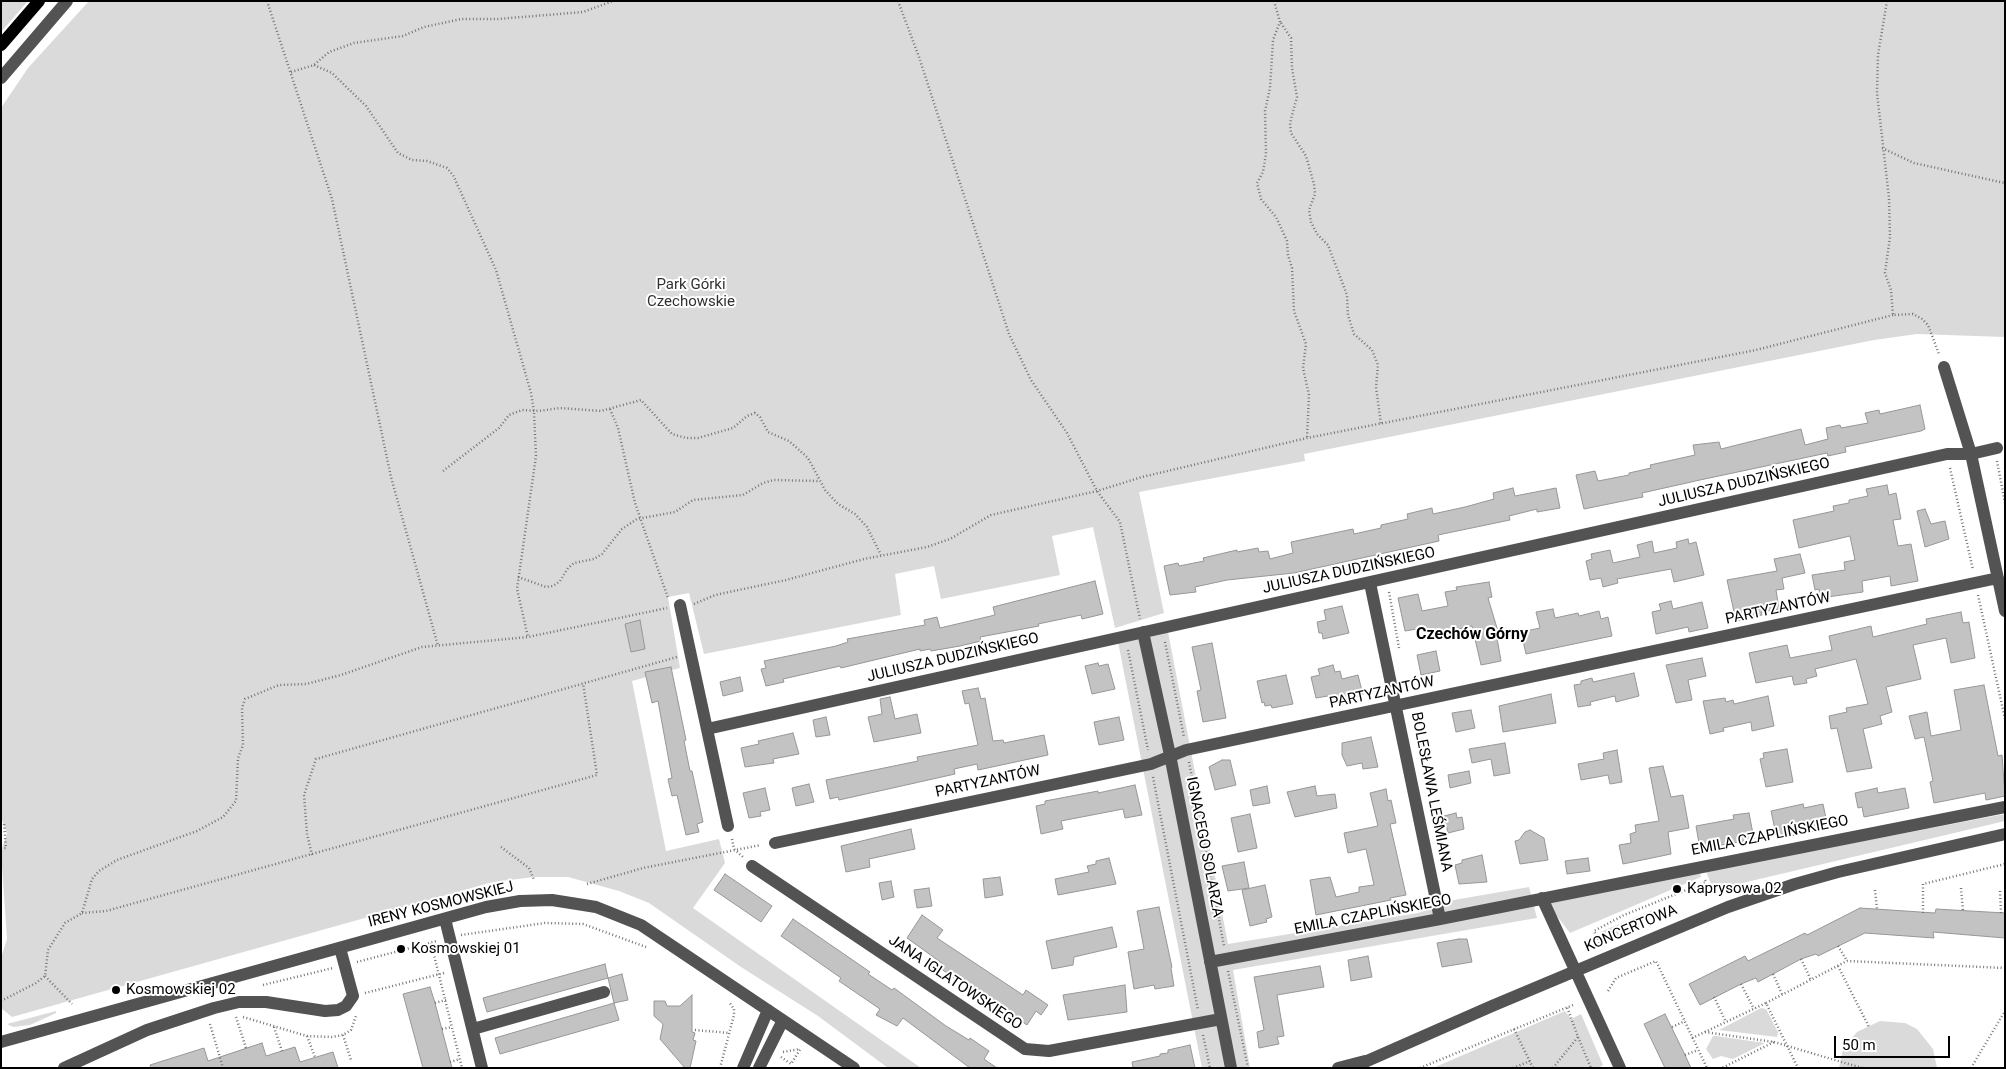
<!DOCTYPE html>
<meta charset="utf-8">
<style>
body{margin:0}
#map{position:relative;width:2006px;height:1069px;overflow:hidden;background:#fff;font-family:Roboto,sans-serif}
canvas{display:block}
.frame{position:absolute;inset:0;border:2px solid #000;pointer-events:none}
.scale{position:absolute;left:1834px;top:1036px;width:116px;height:22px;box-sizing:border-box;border:2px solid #000;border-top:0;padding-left:6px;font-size:15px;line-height:18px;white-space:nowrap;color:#000;-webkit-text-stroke:4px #fff;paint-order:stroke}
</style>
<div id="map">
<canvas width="2006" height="1069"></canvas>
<div class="frame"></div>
<div class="scale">50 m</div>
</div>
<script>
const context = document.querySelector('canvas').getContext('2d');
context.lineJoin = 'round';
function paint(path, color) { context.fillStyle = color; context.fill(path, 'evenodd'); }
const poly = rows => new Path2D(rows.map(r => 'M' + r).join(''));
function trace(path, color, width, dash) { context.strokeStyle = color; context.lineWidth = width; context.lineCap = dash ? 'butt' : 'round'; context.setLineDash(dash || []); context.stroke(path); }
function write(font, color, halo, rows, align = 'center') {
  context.font = font + ' Roboto,sans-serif'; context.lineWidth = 4; context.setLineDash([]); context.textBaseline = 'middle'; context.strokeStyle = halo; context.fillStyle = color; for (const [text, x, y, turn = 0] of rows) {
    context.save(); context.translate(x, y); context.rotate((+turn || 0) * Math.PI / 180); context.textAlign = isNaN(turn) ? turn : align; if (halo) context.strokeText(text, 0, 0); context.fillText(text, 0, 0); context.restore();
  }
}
const green = poly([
 [1,1,28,1,1,32],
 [89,1,2005,1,2005,337,1917,334,1874,340,1304,454,1305,461,1139,492,1164,613,1115,628,1093,527,1052,536,1060,575,941,599,934,566,895,574,901,615,704,654,689,593,668,597,680,668,632,681,666,851,719,839,725,863,693,908,921,1068,888,1068,818,1016,741,967,649,903,619,891,568,877,534,877,493,882,12,1017,1,1008,1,958,7,939,1,851,7,834,1,817,1,108,28,68],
 [1168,632,1228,944,1418,913,1454,900,1529,887,1537,918,1233,970,1250,1068,1202,1068,1118,642],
 [2005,814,2005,821,1713,890,1706,871],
 [1700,873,1701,877,1570,933,1553,911,1550,903],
 [1653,910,1655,913,1606,944,1600,932],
 [1761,1008,1766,1009,1778,1032,1777,1037,1719,1030],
 [56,1011,56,1013,30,1025,13,1027,7,1024],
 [1565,1011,1571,1019,1581,1014,1603,1065,1599,1068,1433,1068],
 [1880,1021,1905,1023,1917,1029,1933,1049,1937,1068,1839,1068,1842,1053,1848,1042,1857,1032],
 [1713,1036,1716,1036,1765,1043,1733,1059,1721,1056,1713,1059,1706,1049]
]);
const building = poly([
 [1920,405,1925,429,1921,431,1845,447,1846,452,1828,456,1827,453,1700,480,1642,493,1643,497,1584,509,1576,475,1595,471,1598,481,1629,475,1629,473,1651,468,1650,465,1695,455,1693,445,1719,442,1721,449,1801,429,1805,445,1828,439,1826,428,1840,425,1841,428,1868,423,1865,413,1879,410,1880,414,1920,405],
 [1887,485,1889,495,1896,493,1901,519,1893,520,1898,546,1911,544,1918,581,1891,586,1890,576,1862,581,1863,592,1820,598,1819,589,1815,590,1812,575,1845,570,1844,562,1855,560,1850,536,1799,548,1793,520,1834,511,1833,506,1849,503,1849,500,1868,496,1866,489,1887,485],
 [1513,488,1515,496,1556,488,1560,508,1537,512,1537,509,1509,516,1510,520,1438,535,1439,541,1398,550,1294,573,1227,580,1195,587,1196,592,1170,595,1164,566,1178,563,1179,566,1204,561,1203,558,1237,550,1237,552,1258,548,1259,552,1268,551,1270,559,1293,553,1291,542,1353,529,1354,534,1381,528,1381,525,1408,519,1407,514,1432,508,1433,514,1465,507,1494,499,1493,493,1513,488],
 [1925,509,1931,524,1945,521,1949,539,1925,547,1917,511,1925,509],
 [1688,539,1689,544,1696,542,1704,575,1674,582,1671,569,1617,579,1618,583,1603,587,1601,578,1590,580,1586,561,1592,559,1591,554,1610,550,1613,563,1640,557,1637,545,1652,541,1654,553,1677,548,1676,542,1688,539],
 [1800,554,1805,573,1782,578,1784,589,1776,590,1779,609,1761,612,1762,615,1736,621,1727,580,1777,571,1774,559,1800,554],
 [1095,581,1103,614,1082,619,1081,615,1038,624,1039,626,980,637,981,641,960,646,931,651,930,649,920,651,920,649,841,668,840,666,783,679,784,682,766,686,761,669,766,668,764,661,836,646,848,642,847,639,925,625,924,620,937,617,940,628,995,615,993,607,1095,581],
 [1489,582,1492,597,1488,598,1500,638,1497,638,1501,661,1481,665,1472,626,1425,636,1423,628,1405,631,1398,598,1418,594,1422,611,1448,606,1445,592,1457,590,1456,587,1489,582],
 [1671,601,1673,609,1702,602,1708,628,1689,632,1688,627,1656,634,1652,612,1661,610,1659,604,1671,601],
 [1342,606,1349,633,1323,639,1322,633,1319,633,1317,622,1326,620,1324,610,1342,606],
 [1553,609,1555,618,1578,613,1579,616,1599,611,1601,619,1608,617,1612,636,1526,654,1521,632,1540,628,1536,612,1553,609],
 [1961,612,1963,623,1969,622,1975,658,1951,663,1946,638,1913,645,1921,679,1886,687,1892,712,1880,716,1882,724,1863,729,1872,768,1847,772,1837,728,1831,729,1829,716,1847,712,1846,708,1868,704,1856,659,1815,669,1817,676,1806,679,1807,683,1794,685,1792,676,1756,683,1749,653,1787,645,1790,658,1832,650,1829,636,1871,626,1873,637,1927,624,1926,619,1961,612],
 [640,620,645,649,631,652,625,624,640,620],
 [1212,643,1226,718,1203,722,1197,691,1201,690,1192,647,1212,643],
 [1436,651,1440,671,1421,675,1417,655,1436,651],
 [1702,658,1706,676,1688,680,1692,700,1676,703,1666,665,1702,658],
 [1098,663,1099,666,1108,664,1115,689,1092,694,1085,666,1098,663],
 [1333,665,1335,672,1340,671,1342,679,1358,675,1363,695,1330,703,1328,696,1316,698,1311,677,1320,675,1318,669,1333,665],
 [671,667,686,740,684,741,690,771,692,771,703,822,697,824,699,832,686,835,677,795,672,796,670,788,668,779,672,778,658,701,652,703,645,672,671,667],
 [1634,673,1639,696,1616,702,1615,696,1590,702,1591,705,1578,707,1574,685,1581,684,1581,681,1592,678,1593,682,1634,673],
 [1286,675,1293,704,1272,708,1271,705,1265,706,1264,702,1262,703,1257,681,1286,675],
 [740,677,743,691,723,696,720,682,740,677],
 [1984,685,1998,756,2002,755,2005,796,1986,800,1985,793,1934,803,1930,782,1933,781,1924,737,1915,739,1909,716,1927,712,1931,736,1961,730,1954,690,1984,685],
 [978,688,981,699,985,698,993,741,1003,740,1004,743,1044,735,1048,755,978,770,977,764,954,769,955,774,839,800,838,797,830,799,826,780,918,761,917,757,978,745,969,703,965,704,962,691,978,688],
 [1551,694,1556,723,1503,732,1499,706,1551,694],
 [1768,696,1774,726,1752,731,1751,722,1723,728,1724,731,1710,734,1703,701,1725,698,1726,702,1733,700,1734,704,1768,696],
 [890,697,895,719,917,714,921,733,874,742,868,717,882,714,880,699,890,697],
 [1471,710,1475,728,1456,732,1452,713,1471,710],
 [826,717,830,735,816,737,813,720,826,717],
 [1119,717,1124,740,1099,745,1094,722,1119,717],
 [793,733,799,754,773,759,774,763,745,767,741,748,759,744,758,741,793,733],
 [1371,737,1378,767,1363,769,1362,763,1347,766,1342,755,1342,743,1371,737],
 [1505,743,1510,773,1494,776,1491,759,1472,763,1469,749,1505,743],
 [1787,749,1793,782,1766,787,1760,759,1764,758,1763,753,1787,749],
 [1617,750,1622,782,1610,784,1608,775,1581,780,1578,764,1604,759,1603,753,1617,750],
 [1222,760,1230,760,1236,785,1215,790,1209,767,1222,760],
 [1663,766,1671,797,1683,795,1689,828,1668,832,1671,854,1623,864,1619,845,1631,843,1630,834,1636,832,1635,825,1659,821,1649,768,1663,766],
 [1469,771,1471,783,1450,788,1448,775,1469,771],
 [809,784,814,802,796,806,792,788,809,784],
 [1135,785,1142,815,1125,818,1123,809,1061,821,1063,829,1041,834,1036,806,1045,804,1045,801,1098,791,1098,793,1135,785],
 [1267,786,1270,803,1253,806,1250,790,1267,786],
 [1315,786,1317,796,1335,794,1337,808,1295,817,1287,792,1315,786],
 [765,788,770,810,760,812,761,816,749,818,743,793,765,788],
 [1877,788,1878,793,1905,788,1909,808,1864,817,1862,807,1858,808,1855,793,1877,788],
 [1386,789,1388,801,1391,800,1396,823,1390,824,1406,895,1390,898,1391,900,1316,915,1310,880,1330,877,1336,897,1359,892,1359,887,1374,885,1366,849,1348,853,1344,833,1378,826,1370,793,1386,789],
 [1803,804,1804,808,1823,804,1828,828,1777,839,1771,811,1803,804],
 [1456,813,1457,818,1462,817,1464,829,1448,833,1444,816,1456,813],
 [1749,813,1754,839,1700,849,1696,826,1734,819,1733,815,1749,813],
 [1250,814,1257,848,1238,852,1231,818,1250,814],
 [911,829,915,849,869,859,870,867,846,872,841,846,911,829],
 [1530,830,1544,838,1548,860,1520,864,1515,841,1519,840,1525,832,1530,830],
 [1482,855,1487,882,1459,884,1455,865,1462,863,1462,860,1482,855],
 [1109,858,1116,884,1058,895,1055,879,1089,872,1087,866,1096,864,1096,861,1109,858],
 [1588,858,1590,871,1567,874,1565,861,1588,858],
 [1244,862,1249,888,1228,891,1222,866,1244,862],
 [725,874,772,906,761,922,714,890,725,874],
 [1000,877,1003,895,985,898,983,879,1000,877],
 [891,881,894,897,882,900,879,883,891,881],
 [1265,885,1272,917,1266,919,1267,922,1250,926,1242,890,1265,885],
 [929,888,932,906,917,908,914,890,929,888],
 [1159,907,1172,967,1171,968,1174,986,1155,989,1154,985,1134,989,1128,952,1144,949,1137,911,1159,907],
 [1860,908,1935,913,1936,909,2005,913,2005,938,1933,932,1934,938,1865,933,1818,956,1816,954,1801,959,1758,982,1756,978,1741,984,1700,1005,1689,984,1745,956,1748,961,1805,933,1807,935,1860,908],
 [922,915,943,930,937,938,1023,995,1026,990,1048,1005,1041,1015,1036,1011,1027,1025,988,998,986,1001,974,992,976,990,955,976,954,978,940,968,943,964,907,938,922,915],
 [793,919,870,972,868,974,892,990,894,988,946,1026,969,1040,970,1038,989,1051,984,1059,997,1068,970,1068,903,1018,897,1026,876,1015,880,1009,839,981,841,978,781,936,793,919],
 [1112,927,1117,947,1074,957,1073,965,1052,969,1046,941,1112,927],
 [1459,939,1467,939,1472,962,1442,967,1437,943,1459,939],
 [1368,956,1372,977,1351,981,1348,960,1368,956],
 [605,964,608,978,487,1012,483,998,605,964],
 [1320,966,1324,987,1277,995,1284,1036,1277,1037,1279,1044,1259,1048,1257,1032,1264,1030,1254,977,1320,966],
 [622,974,628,1000,614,1003,608,978,622,974],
 [1125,985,1127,1012,1068,1020,1063,995,1125,985],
 [430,987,435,1003,452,1068,423,1068,403,994,430,987],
 [692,995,692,1032,695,1033,693,1040,696,1041,690,1068,685,1068,660,1039,663,1024,654,1016,654,1001,665,1001,667,1006,680,1006,692,995],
 [614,1003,619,1020,500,1054,495,1038,614,1003],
 [1665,1014,1685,1055,1691,1068,1665,1068,1644,1024,1665,1014],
 [262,1043,266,1056,295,1047,300,1062,333,1052,338,1068,151,1068,150,1065,204,1048,208,1061,262,1043],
 [1190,1045,1195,1068,1133,1068,1132,1062,1160,1056,1160,1054,1168,1053,1168,1050,1190,1045]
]);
const path = poly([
 [267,1,332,199,391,477,438,646],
 [898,1,919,57,1009,334,1031,380,1067,433,1097,491,1120,522,1140,619],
 [1274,1,1280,22,1273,40,1270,88,1265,111,1266,154,1263,172,1257,183,1261,199,1276,217,1287,241,1288,255,1292,268,1294,311,1306,344,1303,368,1309,395,1307,438],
 [1887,1,1878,55,1877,93,1889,198,1890,237,1885,273,1891,290,1893,315,1913,314,1922,319,1928,325,1939,354],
 [1281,23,1291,38,1292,68,1297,97,1290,123,1291,133,1306,156,1314,184,1315,194,1309,210,1311,222,1317,234,1328,245,1331,253,1347,295,1348,315,1354,334,1372,350,1378,365,1376,387,1381,424],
 [314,65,332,73,366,106,398,153,412,160,427,161,447,168,453,175,496,270,531,393,534,412,536,456,517,589,528,637],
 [291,72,314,65,329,52,354,43,403,36,424,27,461,19,498,19,583,12,613,1],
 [1882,148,1914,163,2005,183],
 [610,409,618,428,635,503,668,598],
 [1997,461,2005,503],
 [1950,468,1973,570],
 [443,471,499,428,509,415,522,410,539,411,560,408,601,411,641,400,672,434,686,438,698,438,733,428,747,416,755,413,760,417,768,432,789,441,808,458,825,490,838,504,855,514,867,527,881,555],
 [518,577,546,587,553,586,560,581,568,568,574,563,594,559,602,554,622,529,637,519,675,512,693,500,743,495,763,483,774,480,819,481],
 [1389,592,1399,648],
 [1978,595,2005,719],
 [694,604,715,595,786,580,864,559,927,547,950,539,991,515,1097,491,1142,477,1307,438,1756,350,1893,315],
 [1165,642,1184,737],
 [1128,650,1148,750],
 [1189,762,1224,946],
 [1153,777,1198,1010],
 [732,839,734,849,743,857],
 [501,847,529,868,534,880],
 [1,848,6,848,4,823],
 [312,855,307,834,304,795,316,759,677,657],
 [587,884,643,868,761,845],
 [1961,888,1963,911],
 [1875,890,1877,909],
 [2000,891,2001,913],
 [82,913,106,911,597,775,583,683],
 [1923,913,1923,884,2005,864],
 [461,935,545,923,583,924,646,947],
 [431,943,462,1068],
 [1601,946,1594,931,1624,915,1706,882,1705,880],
 [1838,946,1847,961],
 [1801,959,1811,980],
 [357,962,437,941],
 [1838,966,1869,1027],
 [1228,971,1248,1068],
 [1773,974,1782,994],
 [45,976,72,1004],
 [1741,984,1754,1009],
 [263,985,333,968],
 [1608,991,1616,978,1656,961,1707,1068],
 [365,993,444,973],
 [1714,997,1726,1022],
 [1,1001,36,983,45,976,48,950,65,923,82,913,92,879,99,871,117,860,197,831,223,817,236,801,238,758,243,745,242,708,245,699,279,685,306,684,341,675,422,647,528,637,667,608],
 [435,1003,446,1000],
 [1766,1003,1847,961,2005,968],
 [236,1017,246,1048],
 [243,1017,307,1036,332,1037,343,1035,351,1030,356,1016],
 [210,1024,223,1068],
 [274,1027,282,1051],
 [1672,1027,1685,1021],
 [442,1029,452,1027],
 [1514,1029,1533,1068],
 [695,1030,730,1033],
 [1705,1032,1774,1042,1722,1068],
 [343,1035,351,1060],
 [1203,1035,1210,1068],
 [307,1036,315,1057],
 [1578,1037,1591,1068],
 [1692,1038,1766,1003,1798,1068],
 [1774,1042,1862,1068],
 [783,1052,800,1049],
 [1685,1055,1698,1050],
 [781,1057,791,1064,801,1048],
 [450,1062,460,1059],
 [720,1068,734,1015,734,1009,729,1002],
 [1420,1068,1573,1005],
 [1513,1068,1530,1061],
 [1553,1068,1578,1037,1567,1007],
 [1971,1068,2005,1011]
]);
const minor = poly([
 [1,78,67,1],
 [1944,367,1971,454,2005,611],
 [1370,583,1440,919],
 [680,605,728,826],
 [1143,632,1170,755,1231,1068],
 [707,729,1947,454,1971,454,1997,448],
 [775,843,1151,764,1186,750,1998,578],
 [752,866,1025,1049,1049,1051,1221,1019],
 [1542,898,1620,1068],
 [445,919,482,1068],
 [1210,962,1440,919,2005,807],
 [473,1029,604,992],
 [1,1042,486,907,520,901,552,900,596,907,641,925,854,1068],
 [64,1068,147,1030,214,1008,239,1002,266,1002,325,1011,338,1010,346,1006,353,996,340,948],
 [743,1068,768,1010],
 [759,1068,783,1020],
 [1338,1068,1365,1061],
 [1356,1068,1367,1061,1492,1006,1728,907,1795,884,1838,872,2005,834]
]);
const major = poly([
 [1,45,39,1]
]);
const markers = [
 [1677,889,5,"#000"],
 [401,949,5,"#000"],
 [116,990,5,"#000"]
];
const parkNames = [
 ["Park Górki",691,285],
 ["Czechowskie",691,302]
];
const streetNames = [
 ["JULIUSZA DUDZIŃSKIEGO",1744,483,-13],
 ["JULIUSZA DUDZIŃSKIEGO",1349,571,-12],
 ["PARTYZANTÓW",1778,609,-12],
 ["JULIUSZA DUDZIŃSKIEGO",953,658,-13],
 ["PARTYZANTÓW",1382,693,-12],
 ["PARTYZANTÓW",988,782,-12],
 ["BOLESŁAWA LEŚMIANA",1431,792,79],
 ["EMILA CZAPLIŃSKIEGO",1770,836,-11],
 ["IGNACEGO SOLARZA",1204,847,79],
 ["IRENY KOSMOWSKIEJ",441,905,-14],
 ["EMILA CZAPLIŃSKIEGO",1373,915,-11],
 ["KONCERTOWA",1631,929,-23],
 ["JANA IGLATOWSKIEGO",955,983,34]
];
const poiNames = [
 ["Kaprysowa 02",1687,889],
 ["Kosmowskiej 01",411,949],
 ["Kosmowskiej 02",126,990]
];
const neighbourhoodNames = [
 ["Czechów Górny",1472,635]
];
paint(green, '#dadada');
paint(building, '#c3c3c3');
trace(building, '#979797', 1);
trace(path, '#757575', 2.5, [1, 2.5]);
trace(minor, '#535353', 12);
trace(major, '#000', 12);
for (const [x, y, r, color] of markers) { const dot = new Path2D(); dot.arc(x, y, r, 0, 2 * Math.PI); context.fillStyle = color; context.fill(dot); trace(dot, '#fff', 2); }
write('15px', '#313131', '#fff', parkNames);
write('15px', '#000', '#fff', streetNames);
write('15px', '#000', '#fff', poiNames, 'left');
write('bold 16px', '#000', '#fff', neighbourhoodNames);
</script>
